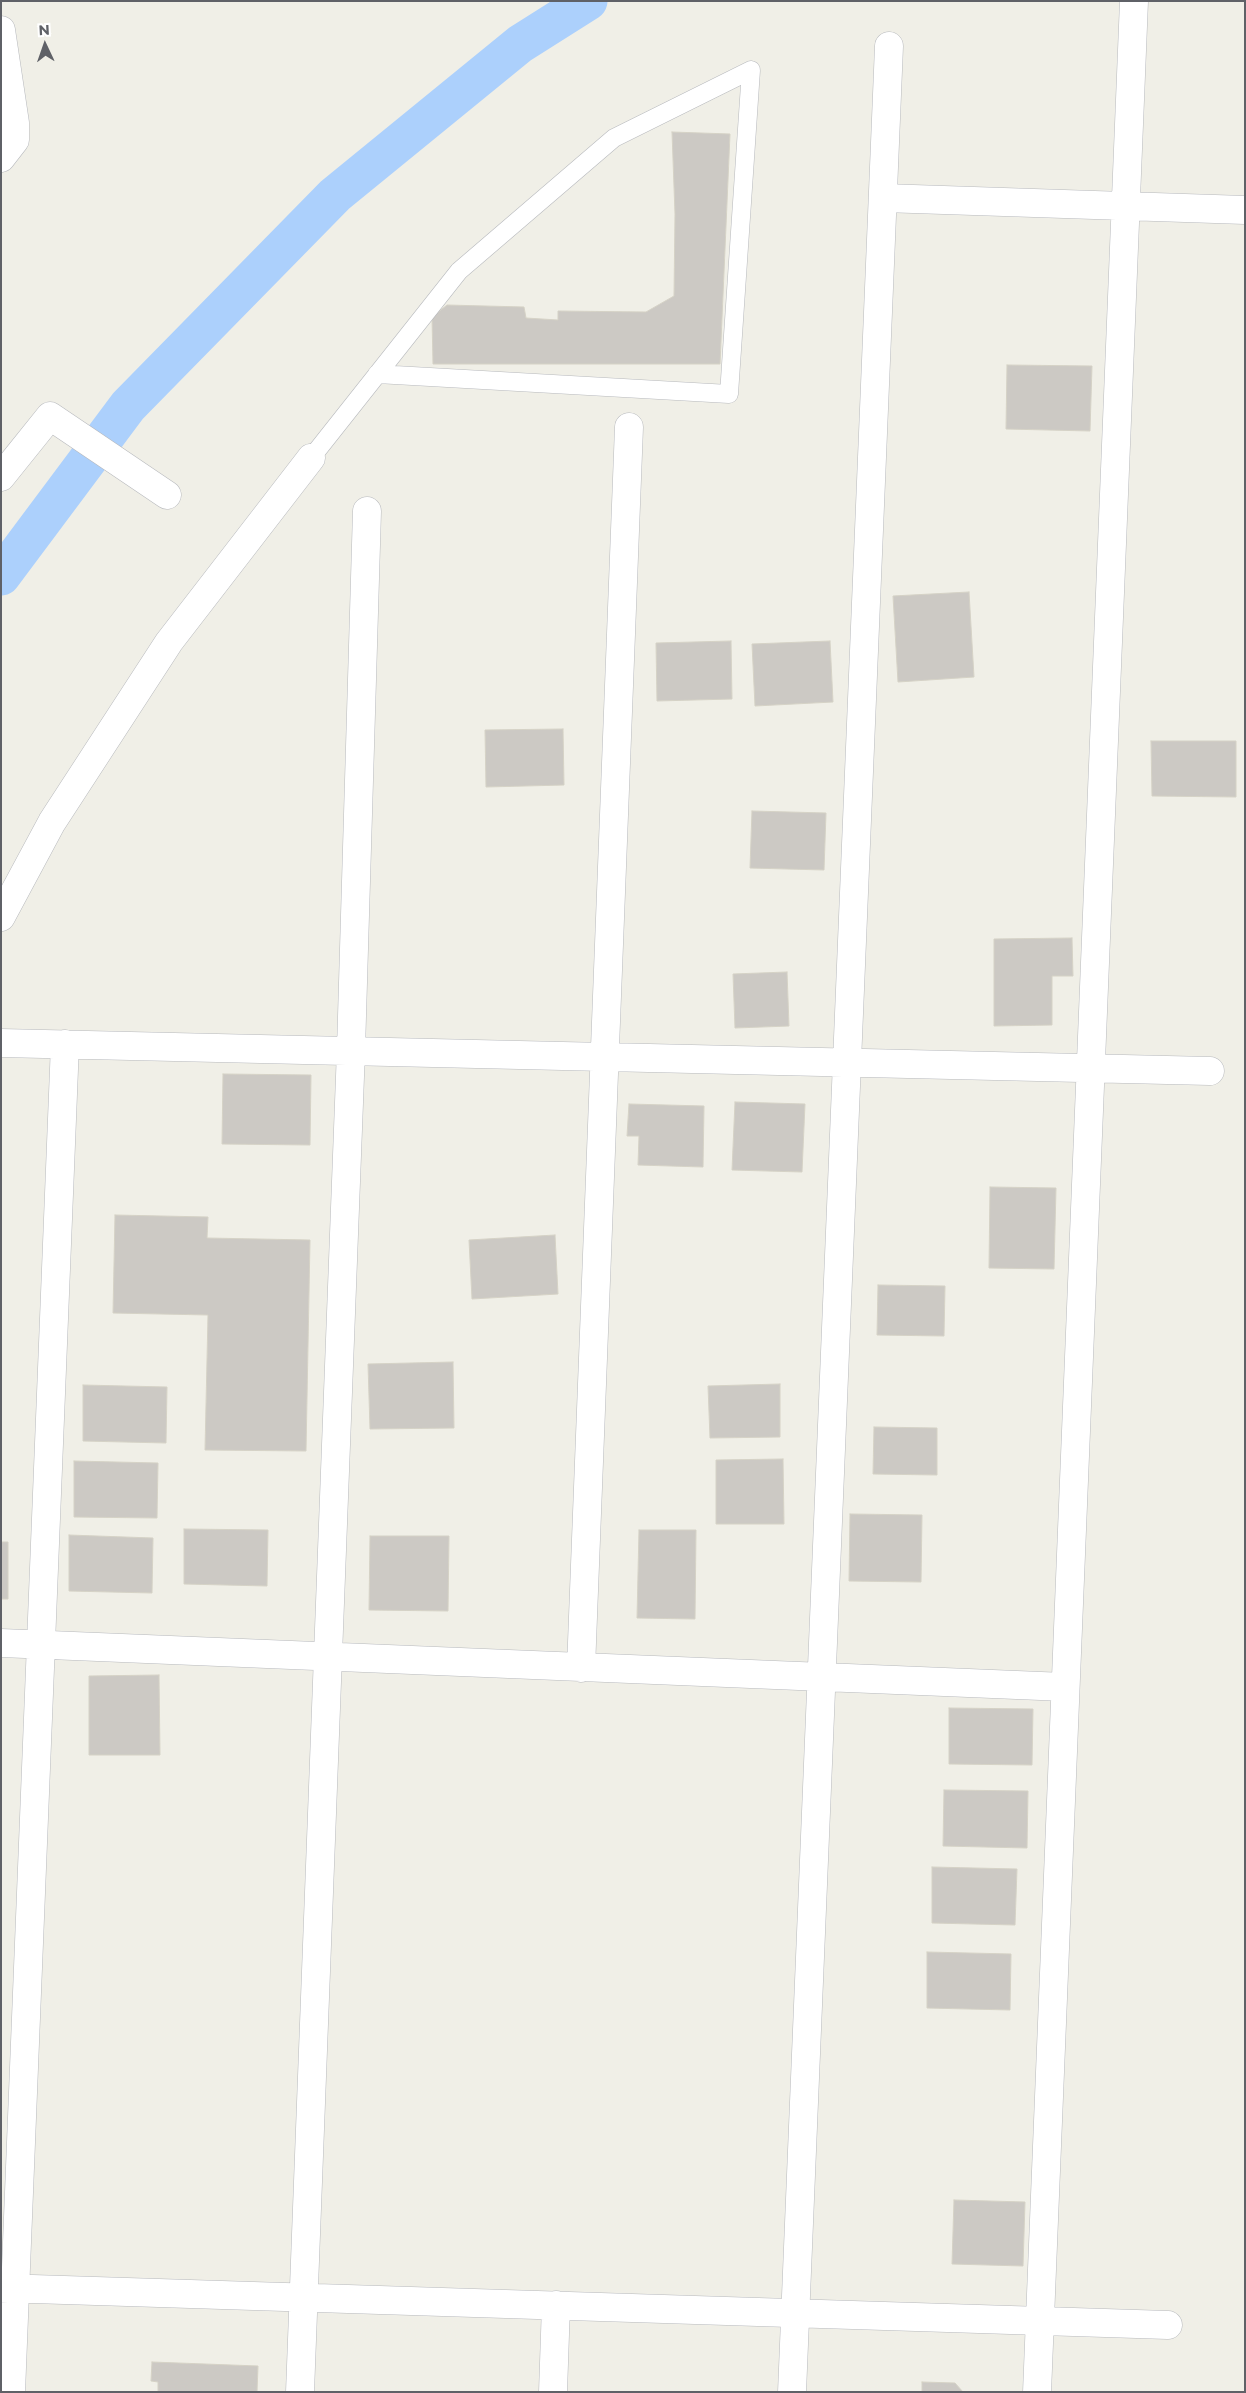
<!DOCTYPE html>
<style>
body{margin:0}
#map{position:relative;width:1246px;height:2393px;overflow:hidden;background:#f0efe7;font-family:Montserrat,sans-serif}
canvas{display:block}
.frame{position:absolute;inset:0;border:2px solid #5f6167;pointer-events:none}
.north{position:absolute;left:20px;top:20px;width:50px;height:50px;-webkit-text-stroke:4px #fff;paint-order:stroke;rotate:357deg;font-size:14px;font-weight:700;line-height:20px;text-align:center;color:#5f6167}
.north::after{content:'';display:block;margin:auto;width:18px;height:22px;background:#5f6167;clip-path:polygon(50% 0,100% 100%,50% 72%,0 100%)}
</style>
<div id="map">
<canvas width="1246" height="2393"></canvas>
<div class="frame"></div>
<div class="north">N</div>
</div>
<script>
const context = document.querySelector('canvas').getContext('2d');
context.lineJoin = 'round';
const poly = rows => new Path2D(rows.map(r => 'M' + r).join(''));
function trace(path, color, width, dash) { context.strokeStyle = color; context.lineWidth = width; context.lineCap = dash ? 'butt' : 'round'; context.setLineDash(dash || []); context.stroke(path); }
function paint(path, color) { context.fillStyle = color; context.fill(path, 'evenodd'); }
const canal = poly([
 [1,576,128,406,335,195,520,44,588,1]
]);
const building = poly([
 [672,132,730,134,720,364,433,364,432,317,447,305,524,307,526,318,558,320,558,311,646,312,674,296,675,214,672,132],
 [1007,365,1092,366,1090,431,1006,429,1007,365],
 [969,592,974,677,898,682,893,596,969,592],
 [731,641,732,699,657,701,656,643,731,641],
 [830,641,833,702,755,706,752,644,830,641],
 [563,729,564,785,486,787,485,730,563,729],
 [1151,741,1236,741,1236,797,1152,796,1151,741],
 [752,811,826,813,824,870,750,868,752,811],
 [1072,938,1073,976,1052,976,1052,1025,994,1026,994,939,1072,938],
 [787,972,789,1026,735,1028,733,974,787,972],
 [223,1074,311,1075,310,1145,222,1144,223,1074],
 [735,1102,805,1104,802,1172,732,1170,735,1102],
 [629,1104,704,1106,703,1167,638,1165,639,1136,627,1136,629,1104],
 [990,1187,1056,1188,1054,1269,989,1268,990,1187],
 [115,1215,208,1217,207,1238,310,1240,306,1451,205,1450,208,1315,113,1313,115,1215],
 [555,1235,558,1294,472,1299,469,1240,555,1235],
 [878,1285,945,1286,944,1336,877,1335,878,1285],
 [453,1362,454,1428,370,1429,368,1364,453,1362],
 [780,1384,780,1437,710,1438,708,1386,780,1384],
 [83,1385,167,1387,166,1443,83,1441,83,1385],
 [874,1427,937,1428,937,1475,873,1474,874,1427],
 [783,1459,784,1524,716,1524,716,1460,783,1459],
 [74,1461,158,1463,157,1518,74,1517,74,1461],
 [850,1514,922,1515,921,1582,849,1581,850,1514],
 [184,1529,268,1530,267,1586,184,1584,184,1529],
 [639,1530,696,1530,695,1619,637,1618,639,1530],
 [69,1535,153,1538,152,1593,69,1591,69,1535],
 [370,1536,449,1536,448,1611,369,1610,370,1536],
 [1,1542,8,1542,8,1599,1,1599,1,1542],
 [159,1675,160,1755,89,1755,89,1676,159,1675],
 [949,1708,1033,1709,1032,1765,949,1764,949,1708],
 [944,1790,1028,1791,1027,1848,943,1846,944,1790],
 [932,1867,1017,1869,1015,1925,932,1923,932,1867],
 [927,1952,1011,1954,1010,2010,927,2008,927,1952],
 [954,2200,1025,2202,1023,2266,952,2264,954,2200],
 [152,2362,258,2366,257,2392,158,2392,158,2382,151,2381,152,2362],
 [922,2382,955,2383,963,2392,922,2392,922,2382]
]);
const service = poly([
 [377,374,729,394,751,70],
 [311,458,459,271,614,138,751,70]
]);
const minor = poly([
 [1,30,15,123,15,140,1,158],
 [883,198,1245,210],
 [1,477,50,416,167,495],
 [1,917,52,822,169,642,311,458],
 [1,1043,1210,1071],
 [1,1643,1065,1687],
 [581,1668,629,427],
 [1,2288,1168,2325],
 [11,2392,65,1044],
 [300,2392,351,1050,367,511],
 [553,2392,556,2305],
 [792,2392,889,46],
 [1037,2392,1134,1]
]);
trace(canal, '#acd0fc', 39);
paint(building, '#ccc9c4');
trace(building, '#d5d2c6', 1);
trace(service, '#b7b9bd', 19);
trace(minor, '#b7b9bd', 29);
trace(service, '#fff', 18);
trace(minor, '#fff', 28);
</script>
